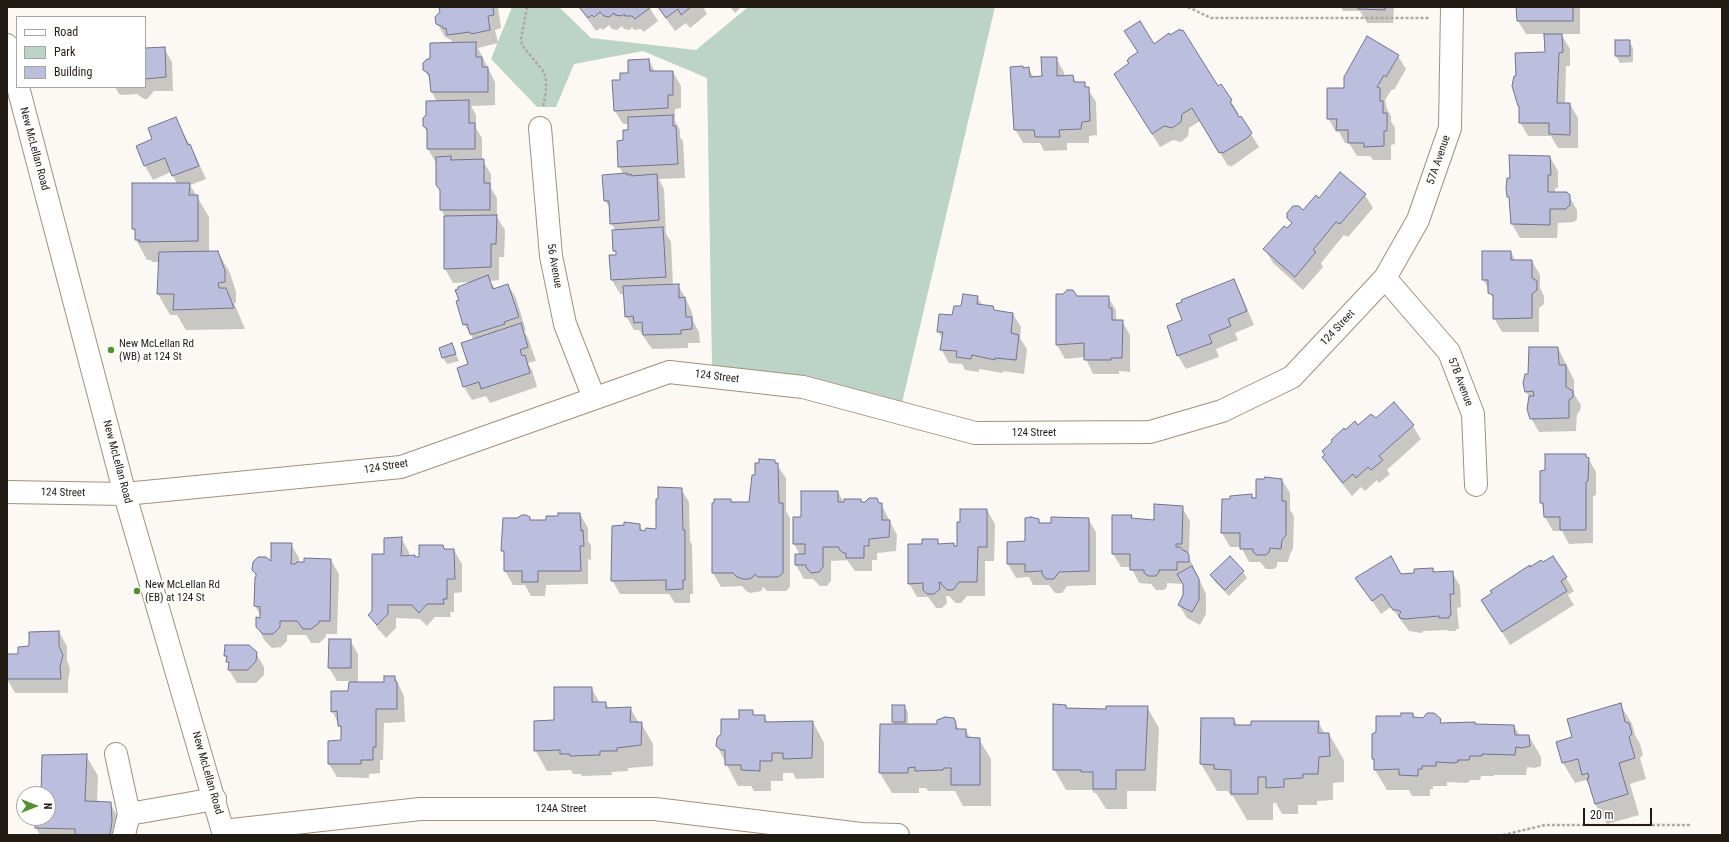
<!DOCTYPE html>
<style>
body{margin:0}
#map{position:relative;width:1729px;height:842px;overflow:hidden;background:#fcf9f5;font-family:"Roboto Condensed",sans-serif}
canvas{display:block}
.frame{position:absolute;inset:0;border:8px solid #231c15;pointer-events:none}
.legend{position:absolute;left:16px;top:16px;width:130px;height:72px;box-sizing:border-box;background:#fff;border:1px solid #a7a4a1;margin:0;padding:5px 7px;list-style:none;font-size:12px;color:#231c15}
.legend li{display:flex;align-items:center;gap:8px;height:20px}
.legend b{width:20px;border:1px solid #a7a4a1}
.north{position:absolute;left:16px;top:786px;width:40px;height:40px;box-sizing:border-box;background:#fff;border:1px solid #a7a4a1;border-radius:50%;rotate:90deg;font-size:11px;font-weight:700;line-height:16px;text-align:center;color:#231c15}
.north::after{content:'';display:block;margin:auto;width:14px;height:18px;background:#549130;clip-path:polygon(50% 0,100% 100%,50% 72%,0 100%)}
.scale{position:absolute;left:1583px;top:808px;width:69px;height:18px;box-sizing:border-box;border:2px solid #231c15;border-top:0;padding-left:5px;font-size:12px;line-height:14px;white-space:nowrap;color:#231c15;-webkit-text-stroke:3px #fff;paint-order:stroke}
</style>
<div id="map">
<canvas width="1729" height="842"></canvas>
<div class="frame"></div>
<ul class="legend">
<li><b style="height:5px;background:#fff"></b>Road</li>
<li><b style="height:11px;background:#bcd4c7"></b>Park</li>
<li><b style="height:11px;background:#bcbede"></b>Building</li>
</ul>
<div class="north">N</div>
<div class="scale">20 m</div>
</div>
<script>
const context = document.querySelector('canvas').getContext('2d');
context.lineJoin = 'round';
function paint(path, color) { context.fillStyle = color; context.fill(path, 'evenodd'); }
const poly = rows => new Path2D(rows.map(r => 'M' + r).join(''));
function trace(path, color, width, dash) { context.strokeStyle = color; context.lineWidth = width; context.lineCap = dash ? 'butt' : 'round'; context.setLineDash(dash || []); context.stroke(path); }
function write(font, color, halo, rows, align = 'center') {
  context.font = font + ' "Roboto Condensed",sans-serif'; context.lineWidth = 4; context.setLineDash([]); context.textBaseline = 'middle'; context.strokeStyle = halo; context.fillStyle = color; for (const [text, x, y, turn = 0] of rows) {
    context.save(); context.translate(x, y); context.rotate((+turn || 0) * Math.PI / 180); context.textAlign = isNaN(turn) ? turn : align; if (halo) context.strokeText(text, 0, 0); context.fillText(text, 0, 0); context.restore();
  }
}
const green = poly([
 [512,7,559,7,591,38,696,50,748,7,995,7,902,403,712,366,707,78,643,51,574,64,556,107,537,107,491,59]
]);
const shadow = poly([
 [440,7,498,7,501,28,495,30,498,43,478,48,495,82,495,105,471,106,476,115,476,128,482,138,482,160,491,174,491,188,497,198,497,217,505,230,504,257,499,257,499,280,490,281,495,289,508,285,516,298,526,331,524,331,528,338,536,361,528,363,532,370,537,387,490,403,486,396,472,400,464,387,458,369,469,364,474,340,464,324,460,301,470,284,469,282,453,283,445,269,445,217,441,209,441,193,437,185,436,163,428,149,428,133,424,126,437,102,432,92,431,81,424,69,431,60,453,44,451,40,445,37,437,23,441,12],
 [579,7,649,7,658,21,644,32,641,29,634,30,632,27,630,30,624,29,622,26,617,30,612,29,609,25,603,30,601,28,596,31],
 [658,7,707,7,704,9,707,14,690,28,686,23,675,31],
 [730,7,741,7,735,13],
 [1341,7,1394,7,1393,23,1367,23,1360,11,1343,11],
 [1517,7,1580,7,1580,34,1561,34,1570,49,1570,66,1566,66,1565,104,1570,104,1578,118,1578,148,1558,148,1551,136,1528,136,1520,122,1546,53,1545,34,1526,34,1518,21],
 [1616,41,1629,41,1633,48,1633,62,1620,63,1616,56],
 [1133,45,1154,45,1217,87,1231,101,1239,114,1237,115,1251,134,1259,147,1231,167,1230,165,1228,166,1200,121,1189,128,1188,136,1181,142,1173,140,1160,147,1123,88,1130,63,1138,53],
 [164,48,172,62,173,91,154,91,147,99,144,99,137,94,122,95,119,94,115,87,145,87,145,49],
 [1398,56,1406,69,1394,90,1392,89,1385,100,1387,109,1391,116,1391,121,1395,128,1395,144,1391,145,1391,160,1373,160,1370,156,1357,156,1349,143,1345,143,1339,132,1336,132,1328,118,1345,89],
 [1056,58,1064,72,1064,76,1073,76,1076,83,1084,83,1096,102,1097,135,1089,136,1089,143,1067,143,1067,150,1044,151,1040,143,1023,143,1015,129,1023,69,1029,69,1034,78,1043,77],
 [649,60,655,72,673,72,681,86,681,108,675,109,675,121,680,130,680,137,683,141,685,178,659,179,664,189,666,234,671,242,673,285,678,285,686,299,692,312,693,321,699,332,700,343,688,343,688,348,652,349,639,330,634,330,626,316,625,294,620,294,612,280,610,256,618,256,614,250,616,231,611,223,611,211,605,200,623,174,619,166,624,141,629,131,629,124,623,124,615,111,621,81],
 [176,119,197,159,206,179,190,185,209,217,209,252,218,252,230,273,236,292,236,303,234,303,245,329,186,330,177,315,170,315,158,294,159,262,152,262,151,260,147,260,136,240,136,233,133,229,177,184,171,172,153,180,145,166,137,146,153,139],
 [1550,157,1558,171,1558,188,1555,188,1555,193,1569,196,1577,210,1577,219,1574,222,1558,223,1557,238,1520,238,1512,224,1510,200,1508,197],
 [1365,195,1373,208,1348,237,1344,235,1321,263,1323,267,1303,290,1273,263,1265,249,1292,224,1288,217,1304,211,1319,199],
 [1511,252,1516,261,1532,261,1540,275,1540,288,1544,296,1544,304,1539,308,1539,332,1502,332,1494,318,1494,300,1483,279],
 [1233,280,1241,294,1254,325,1235,333,1238,340,1216,349,1219,357,1186,369,1178,356,1168,327,1184,321],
 [1057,295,1108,297,1116,310,1116,318,1118,321,1122,321,1130,335,1130,372,1119,371,1119,374,1093,374,1085,357,1065,359,1057,345],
 [977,297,983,306,993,307,995,311,1013,314,1021,327,1020,338,1027,349,1024,374,1003,371,1003,373,979,369,979,372,965,370,962,364,949,363,941,349,943,340,938,331,962,307],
 [451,344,459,361,447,364,443,358],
 [1558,348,1574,380,1574,394,1581,405,1580,411,1577,414,1576,431,1539,432,1531,418,1530,398,1526,392],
 [1376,419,1413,426,1421,439,1387,470,1390,474,1379,483,1377,480,1365,491,1361,487,1352,496,1332,471,1324,458,1358,426],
 [1586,455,1596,472,1596,495,1593,496,1593,543,1569,544,1562,531,1553,531,1545,517,1544,508,1541,503,1541,472],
 [774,461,786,478,786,511,790,518,790,587,786,591,767,591,763,587,761,591,751,593,746,591,742,586,721,587,713,573,713,504,731,500,733,503,750,503,756,476],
 [1275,478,1276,480,1282,480,1290,493,1290,510,1294,516,1293,549,1290,554,1288,562,1277,562,1277,566,1274,569,1266,569,1260,562,1249,562,1241,547,1230,547,1222,533,1223,500,1251,495,1254,499,1257,499,1257,480],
 [681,489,689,502,690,541,692,545,693,594,690,594,690,603,675,603,669,594,620,594,612,580,639,525,643,532,657,530],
 [838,492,845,505,861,500,862,503,881,504,897,535,896,551,877,553,877,560,872,560,872,571,855,571,847,560,831,561,831,581,827,586,820,586,813,579,804,579,796,565,800,555,794,544,794,518,802,518],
 [1182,507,1190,521,1189,557,1206,594,1206,614,1200,625,1187,618,1179,605,1184,596,1184,584,1167,583,1167,587,1164,590,1156,590,1151,584,1139,583,1131,567,1121,567,1113,554,1131,516,1133,519,1155,521],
 [987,510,995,524,994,561,985,561,985,596,967,596,961,603,956,603,949,596,946,596,947,603,942,608,936,608,928,597,917,597,909,583,923,545,937,540,940,545,953,544,955,547,958,547],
 [580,514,588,528,588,541,591,545,591,560,588,559,588,584,546,585,545,596,531,596,525,585,513,585,505,571,505,555,502,551,529,517,531,521,547,521],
 [1088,519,1096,532,1096,585,1067,586,1062,593,1055,593,1049,585,1033,585,1029,577,1016,578,1008,564,1026,542,1038,520,1041,524],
 [401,538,409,552,409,556,415,558,420,558,443,546,445,550,454,550,462,564,462,592,454,593,454,612,450,612,451,617,435,617,427,626,420,619,396,618,396,628,386,638,378,629,370,615,373,612,385,555],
 [291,544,299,558,299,563,331,560,339,574,337,634,326,634,326,637,319,643,311,643,306,635,287,635,287,641,281,647,272,648,265,641,257,627,261,616,255,606,258,578,253,570,271,564],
 [1229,557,1243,572,1247,578,1229,596,1215,582,1211,575],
 [1553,557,1574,591,1568,595,1574,605,1510,645,1491,614,1530,569,1542,564],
 [1433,569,1435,573,1452,572,1460,586,1461,607,1457,608,1459,629,1456,629,1456,631,1448,631,1448,630,1423,631,1422,633,1409,631,1391,607,1381,614,1357,578,1415,574],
 [59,632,67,646,67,660,70,669,68,681,68,693,15,693,7,679,8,655,19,655],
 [350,640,358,654,358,683,385,683,395,677,404,696,405,722,384,723,383,760,380,760,380,773,369,774,369,778,337,777,329,764,342,741,342,731,332,711,349,692,350,681,337,681,329,668],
 [256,653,264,667,264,675,256,683,237,683,229,670,230,666,225,655],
 [591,688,600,703,606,703,609,709,630,708,639,723,641,723,653,744,653,766,628,768,628,771,611,772,612,775,582,776,581,774,573,774,571,770,547,771,535,750,555,721],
 [1620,704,1632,724,1635,735,1640,744,1643,755,1640,758,1646,779,1630,784,1639,815,1607,824,1595,804,1590,787,1586,780,1575,783,1563,763,1557,742,1573,737],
 [893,706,904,706,908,712,908,725,938,725,953,719,959,730,966,730,970,738,979,739,991,759,991,806,963,806,955,791,928,791,926,788,919,788,919,793,892,793,880,773,895,725,893,722],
 [1065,706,1067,709,1107,710,1147,707,1159,728,1156,791,1127,791,1127,809,1106,809,1096,793,1094,793,1092,790,1066,790,1054,769],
 [752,711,755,716,764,716,768,723,813,722,824,743,824,778,796,779,793,773,783,773,783,781,771,781,771,791,754,791,751,786,738,786,717,746,740,720],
 [1413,714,1415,718,1440,719,1442,724,1474,723,1475,725,1514,726,1520,736,1529,736,1541,757,1541,766,1535,768,1527,767,1526,775,1494,775,1494,776,1481,776,1480,780,1470,780,1469,782,1466,783,1447,782,1447,786,1433,786,1433,789,1430,789,1430,796,1412,796,1409,790,1387,790,1375,770,1375,763,1373,758,1401,717],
 [1234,719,1238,726,1318,722,1325,734,1329,734,1344,760,1344,782,1333,783,1333,800,1317,801,1317,805,1298,805,1298,814,1282,814,1276,803,1273,803,1273,820,1247,820,1233,796,1231,796,1228,791,1217,791,1201,764],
 [86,755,98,776,97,803,110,803,122,824,122,835,40,835,36,828,37,818,48,818,48,794,42,794]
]);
const building = poly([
 [439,7,493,7,494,15,488,16,490,30,471,34,470,32,447,35,446,28,444,29,443,27,436,24,435,17,440,12,439,7],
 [579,7,651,7,635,19,632,16,625,16,624,14,622,16,615,15,614,13,609,17,604,16,600,12,594,17,592,15,588,18,579,7],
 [658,7,691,7,681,15,678,9,666,18,658,7],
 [1358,7,1385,7,1385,10,1358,9,1358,7],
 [1516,7,1573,7,1573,21,1517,21,1516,7],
 [1140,21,1154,44,1169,33,1170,35,1180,29,1181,31,1183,30,1218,86,1221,84,1232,100,1230,102,1239,117,1241,116,1252,133,1247,138,1223,153,1221,152,1219,153,1192,108,1182,114,1181,122,1172,128,1164,126,1152,134,1114,74,1129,63,1127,61,1129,58,1138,52,1124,31,1140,21],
 [1544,34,1562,34,1563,52,1559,53,1557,103,1570,103,1570,135,1549,134,1549,123,1519,123,1519,106,1518,106,1512,86,1514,76,1516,76,1515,53,1545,52,1544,34],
 [1367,36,1399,55,1386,77,1384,75,1377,87,1380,88,1380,101,1383,101,1383,113,1387,113,1387,131,1384,131,1384,146,1364,147,1364,143,1348,143,1348,130,1336,130,1337,119,1327,119,1327,88,1344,88,1344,77,1367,36],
 [1615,40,1630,40,1630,56,1615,56,1615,40],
 [476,42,476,57,482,57,482,67,488,67,488,92,431,92,429,74,423,70,423,63,427,59,430,59,430,43,476,42],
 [165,47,166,77,145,79,145,48,165,47],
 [1041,57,1057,57,1057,76,1073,75,1074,82,1085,82,1085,87,1089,87,1090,121,1082,122,1081,129,1059,130,1060,137,1035,137,1034,130,1014,130,1010,67,1023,66,1023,68,1029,67,1030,77,1042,76,1041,57],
 [649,59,650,71,673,71,673,95,668,95,668,108,614,111,612,80,620,80,620,73,628,73,628,60,649,59],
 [469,100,469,123,475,123,475,149,427,149,427,129,423,126,423,118,426,115,426,101,469,100],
 [673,115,673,126,676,126,678,164,618,167,617,141,623,140,623,130,628,130,628,117,673,115],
 [176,117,188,145,190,144,199,166,172,176,165,158,144,166,136,146,152,139,148,128,176,117],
 [1509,155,1550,156,1551,175,1548,175,1548,192,1567,192,1570,195,1570,205,1566,209,1550,209,1550,225,1511,224,1509,197,1507,197,1506,188,1507,178,1510,178,1509,155],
 [451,156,451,160,484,159,484,183,490,183,490,210,440,210,440,190,436,185,436,157,451,156],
 [1340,172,1366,194,1340,224,1336,222,1313,250,1316,252,1295,277,1263,249,1284,226,1287,228,1292,223,1287,218,1287,213,1293,206,1299,206,1303,210,1316,195,1319,198,1340,172],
 [627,173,627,175,631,174,631,176,657,174,659,220,610,224,609,201,604,201,602,175,627,173],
 [132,183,190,183,189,195,198,195,198,241,139,242,140,240,135,240,135,229,132,229,132,183],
 [497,215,496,244,491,244,491,267,444,269,444,216,497,215],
 [663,227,666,277,611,280,609,255,616,255,616,251,613,251,612,230,663,227],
 [218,251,225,271,225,282,218,283,219,288,226,288,234,308,173,310,174,294,157,294,159,252,218,251],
 [1482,251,1511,251,1511,260,1532,260,1532,278,1537,281,1537,290,1532,294,1532,318,1493,319,1493,295,1488,293,1488,280,1482,280,1482,251],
 [488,275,493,289,508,284,519,317,504,322,505,324,473,334,470,334,467,324,463,325,456,301,459,300,455,290,458,289,458,287,488,275],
 [1234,279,1247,311,1228,319,1231,326,1209,335,1212,343,1177,356,1167,326,1182,320,1176,304,1182,302,1181,300,1234,279],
 [679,284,679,298,685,297,686,317,692,317,692,329,681,330,681,334,643,335,642,322,634,323,633,316,625,317,623,286,679,284],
 [1067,290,1073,290,1077,296,1109,296,1109,308,1112,308,1112,320,1123,320,1122,358,1111,358,1111,360,1084,360,1084,343,1056,345,1056,294,1063,294,1067,290],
 [963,294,978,296,977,304,993,306,994,310,1013,313,1011,333,1019,335,1016,360,995,358,995,360,972,355,971,359,956,357,957,351,940,350,943,332,937,332,939,314,952,315,954,306,961,306,963,294],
 [521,323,528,347,520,350,522,356,525,355,530,373,481,389,479,382,463,387,457,368,468,364,461,343,521,323],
 [452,343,456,354,442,358,439,348,452,343],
 [1529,347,1558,347,1559,365,1566,365,1566,387,1573,391,1573,397,1569,400,1569,418,1530,419,1527,409,1529,396,1534,396,1533,391,1525,392,1523,383,1525,374,1528,374,1529,347],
 [1394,402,1414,425,1379,456,1383,460,1371,470,1368,467,1356,478,1353,474,1343,483,1322,457,1325,455,1322,451,1332,442,1331,440,1344,428,1345,430,1355,421,1358,425,1371,414,1376,418,1394,402],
 [1545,454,1586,454,1586,457,1589,458,1588,481,1586,482,1586,530,1560,530,1560,517,1544,517,1543,503,1540,503,1540,471,1545,470,1545,454],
 [759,459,775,460,775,463,778,463,779,503,783,503,783,573,778,577,758,577,755,574,753,577,749,579,743,579,737,577,733,573,712,573,712,503,714,503,714,499,731,499,731,502,749,502,752,475,755,475,755,463,759,463,759,459],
 [1265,477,1282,479,1282,501,1286,501,1286,535,1282,540,1281,549,1270,548,1269,552,1266,555,1257,555,1253,552,1253,549,1240,549,1240,533,1221,533,1222,499,1230,499,1230,496,1252,494,1252,498,1256,498,1256,479,1264,479,1265,477],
 [658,487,682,488,683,530,685,530,685,580,683,580,683,589,666,590,666,580,611,581,612,526,624,525,624,522,640,524,640,530,645,531,646,528,656,529,656,499,658,499,658,487],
 [801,491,838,491,838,502,844,502,844,499,861,499,861,502,865,502,869,498,877,498,879,503,882,503,882,520,890,520,889,537,869,539,869,546,864,546,864,558,846,558,846,553,843,553,839,549,839,547,823,547,823,567,819,572,811,573,806,567,806,565,795,565,795,554,805,554,805,544,793,544,793,517,801,517,801,491],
 [1154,504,1183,506,1182,544,1176,544,1176,547,1180,547,1184,551,1186,551,1189,555,1189,562,1177,562,1177,570,1159,570,1159,572,1156,576,1148,576,1144,573,1144,570,1130,570,1130,554,1112,554,1112,515,1132,515,1131,518,1154,520,1154,504],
 [960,509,987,509,987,547,978,547,977,582,959,582,953,590,947,590,941,584,942,583,939,582,940,589,934,594,927,594,923,590,923,583,908,584,908,544,922,544,922,539,938,539,938,544,954,543,954,546,957,546,957,522,960,522,960,509],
 [558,513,580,513,581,531,583,530,584,546,580,546,581,571,538,571,538,582,522,582,522,571,504,571,504,551,501,551,503,518,517,518,522,515,526,515,530,517,530,520,546,520,546,516,558,516,558,513],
 [1031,517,1039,519,1039,523,1051,523,1051,517,1089,518,1089,571,1059,572,1054,579,1046,579,1042,574,1042,571,1025,572,1025,564,1007,564,1007,542,1025,541,1025,518,1031,517],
 [402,537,401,556,415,555,415,557,419,557,419,545,443,545,444,549,454,549,455,579,447,579,447,599,443,599,444,604,427,604,419,613,412,605,388,605,388,614,377,625,368,615,372,611,372,554,384,554,384,538,402,537],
 [271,543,292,543,291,564,295,564,297,562,304,562,304,558,331,559,330,621,319,621,319,623,311,629,303,629,297,621,280,621,280,627,273,634,263,634,256,627,256,617,260,618,260,607,254,606,255,577,256,577,256,574,252,570,253,562,258,557,266,557,271,561,271,543],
 [1230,556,1244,571,1225,590,1210,575,1230,556],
 [1391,556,1401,574,1414,573,1414,569,1433,568,1433,572,1453,571,1454,594,1450,594,1451,615,1449,616,1449,618,1439,618,1439,616,1405,619,1400,618,1399,615,1401,612,1398,610,1393,610,1382,594,1372,601,1355,578,1391,556],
 [1553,556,1567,577,1561,581,1567,591,1502,632,1481,600,1492,593,1490,591,1530,565,1530,567,1541,560,1543,562,1553,556],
 [1192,566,1199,579,1199,600,1192,612,1178,605,1183,595,1183,584,1177,574,1192,566],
 [59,631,59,646,63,655,60,667,61,679,7,679,7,654,18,654,18,647,29,646,29,632,59,631],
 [329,639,351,639,351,668,328,668,329,639],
 [225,645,249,645,257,652,256,661,248,670,228,670,229,662,226,662,227,656,224,656,225,645],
 [384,676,395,676,395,681,397,682,397,709,376,709,376,747,373,747,373,760,361,760,361,764,328,764,328,741,341,740,341,726,338,726,337,711,331,712,331,691,348,691,349,682,384,682,384,676],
 [554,687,592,687,592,702,606,702,606,708,631,707,630,722,642,722,641,745,617,748,617,751,600,751,600,755,570,756,570,754,560,754,560,750,534,751,534,721,554,720,554,687],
 [1621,703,1625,722,1629,723,1632,734,1629,737,1635,758,1619,763,1628,794,1595,804,1587,778,1589,778,1588,773,1582,775,1578,759,1562,763,1556,742,1572,737,1567,719,1621,703],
 [1053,704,1066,705,1066,708,1106,709,1106,706,1148,706,1145,770,1116,770,1116,789,1093,789,1093,772,1081,772,1081,770,1053,770,1053,704],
 [892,705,905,705,905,722,892,722,892,705],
 [739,710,753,710,753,715,765,715,765,722,813,721,812,758,783,759,783,753,772,753,772,761,760,761,760,771,741,770,741,765,725,765,725,750,721,750,716,746,717,738,721,734,721,719,739,719,739,710],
 [1401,713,1413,713,1413,717,1423,718,1427,713,1434,713,1441,719,1440,723,1475,722,1475,724,1514,725,1515,735,1529,735,1530,746,1522,748,1516,747,1515,755,1482,754,1482,756,1470,756,1469,760,1458,760,1458,762,1454,763,1436,762,1436,766,1422,766,1422,769,1418,769,1418,776,1399,775,1399,769,1374,770,1374,759,1372,759,1372,734,1376,732,1376,716,1401,716,1401,713],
 [945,717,954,718,956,723,956,729,966,729,966,737,980,738,980,785,951,785,951,768,944,768,943,770,915,771,915,767,908,768,908,773,879,773,880,724,937,724,937,720,945,717],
 [1201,718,1234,718,1234,725,1251,725,1251,721,1319,721,1318,733,1329,733,1330,756,1319,757,1318,774,1303,774,1303,778,1284,779,1284,787,1266,788,1266,777,1258,777,1258,794,1231,794,1231,770,1214,769,1214,765,1200,764,1201,718],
 [87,754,85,801,111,802,112,821,110,835,75,835,75,829,35,828,36,818,48,818,48,794,41,794,42,755,87,754]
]);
const path = poly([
 [527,7,521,39,522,45,544,72,546,81,546,91,543,107],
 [1188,7,1211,18,1429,18],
 [1503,835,1545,825,1691,825]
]);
const minor = poly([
 [7,45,17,83],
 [18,87,127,502,224,835],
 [540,128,551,256,565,324,594,398],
 [1385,278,1449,352,1473,414,1476,485],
 [7,492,125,494,401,467,669,372,803,387,975,433,1150,432,1222,411,1292,377,1385,278,1418,220,1450,128,1452,7],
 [116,754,129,814,215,799],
 [223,831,420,809,655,809,861,834,898,835],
 [124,835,129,814]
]);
const markers = [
 [111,350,4,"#549130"],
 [137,591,4,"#549130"]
];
const streetNames = [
 ["New McLellan Road",34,149,75],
 ["57A Avenue",1439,160,-71],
 ["56 Avenue",554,266,80],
 ["124 Street",1338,328,-47],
 ["124 Street",717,377,7],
 ["57B Avenue",1460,382,69],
 ["124 Street",1034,433],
 ["New McLellan Road",117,462,75],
 ["124 Street",386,467,-9],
 ["124 Street",63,493,1],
 ["New McLellan Road",207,773,74],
 ["124A Street",561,809]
];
const poiNames = [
 ["New McLellan Rd",119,344],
 ["(WB) at 124 St",119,357],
 ["New McLellan Rd",145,585],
 ["(EB) at 124 St",145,598]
];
paint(green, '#bcd4c7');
paint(shadow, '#0003');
paint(building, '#bcbede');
trace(building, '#727389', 1);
trace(minor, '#a2907e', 24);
trace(path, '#aca8a3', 2.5, [3, 2]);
trace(minor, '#fff', 22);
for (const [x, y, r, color] of markers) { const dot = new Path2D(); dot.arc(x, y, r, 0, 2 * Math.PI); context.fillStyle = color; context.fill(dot); trace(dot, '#fff', 1.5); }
write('11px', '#231c15', '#fff', streetNames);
write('11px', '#231c15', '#fff', poiNames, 'left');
</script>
